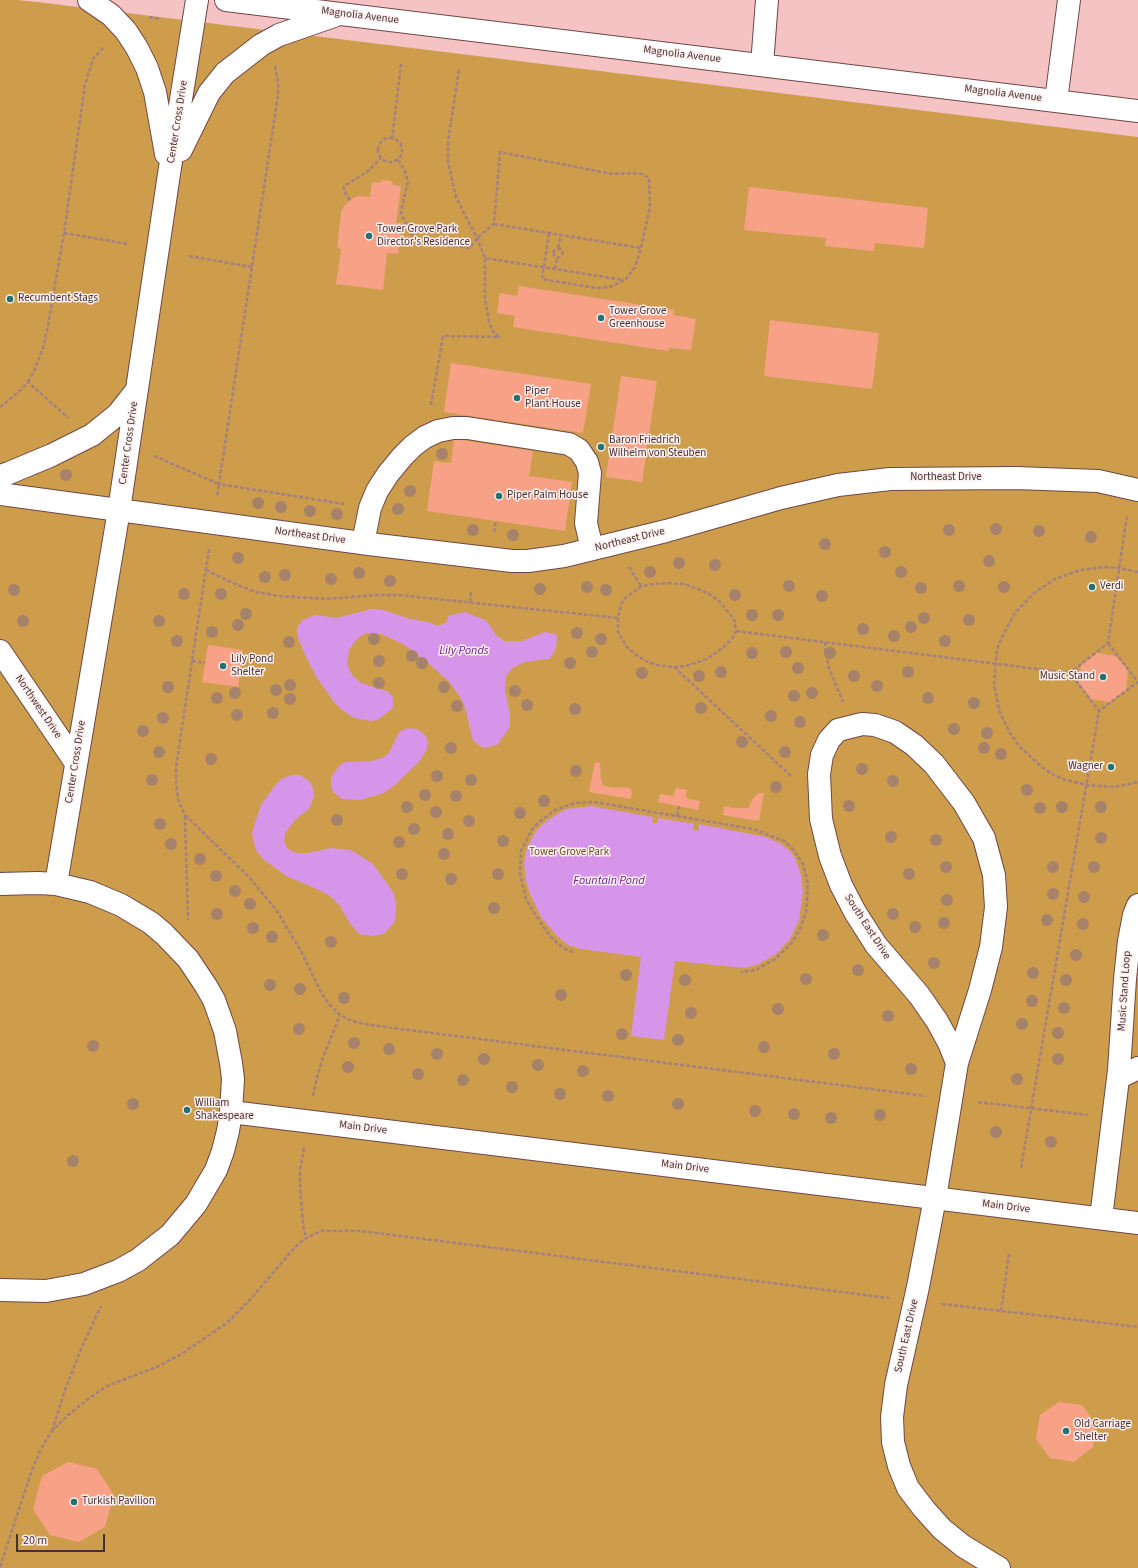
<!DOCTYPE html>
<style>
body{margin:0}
#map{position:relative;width:1138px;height:1568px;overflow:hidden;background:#f5c3c3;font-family:"Source Sans 3",sans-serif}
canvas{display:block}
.scale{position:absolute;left:16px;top:1534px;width:89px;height:18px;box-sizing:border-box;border:2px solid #453131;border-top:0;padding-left:5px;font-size:12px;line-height:14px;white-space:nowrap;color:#453131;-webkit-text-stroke:3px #feeeee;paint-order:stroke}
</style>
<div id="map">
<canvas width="1138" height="1568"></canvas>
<div class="scale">20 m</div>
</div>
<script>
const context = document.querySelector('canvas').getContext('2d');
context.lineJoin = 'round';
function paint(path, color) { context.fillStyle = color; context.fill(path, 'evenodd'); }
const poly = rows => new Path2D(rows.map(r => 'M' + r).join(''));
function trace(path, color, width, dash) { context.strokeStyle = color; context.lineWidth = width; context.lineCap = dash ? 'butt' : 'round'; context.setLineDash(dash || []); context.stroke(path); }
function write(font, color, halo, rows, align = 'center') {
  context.font = font + ' "Source Sans 3",sans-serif'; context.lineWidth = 3; context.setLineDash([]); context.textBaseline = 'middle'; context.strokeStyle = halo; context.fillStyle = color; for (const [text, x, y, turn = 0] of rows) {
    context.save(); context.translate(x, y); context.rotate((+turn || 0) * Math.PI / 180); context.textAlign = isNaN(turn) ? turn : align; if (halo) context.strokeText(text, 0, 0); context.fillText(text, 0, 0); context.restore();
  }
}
const green = poly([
 [0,0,17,0,37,2,1138,137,1138,1568,0,1568]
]);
const water = poly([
 [371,609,383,610,410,619,428,622,438,626,447,622,448,616,465,612,485,620,488,623,496,635,504,641,522,641,545,632,556,634,557,637,556,648,552,656,549,659,525,662,514,667,506,676,505,690,510,714,510,727,497,745,484,748,477,744,473,740,464,704,456,691,450,683,433,667,403,644,381,634,366,633,358,638,349,650,347,664,352,675,361,683,389,692,393,698,393,708,379,719,371,721,354,718,342,710,334,702,317,678,306,657,297,635,297,627,303,620,312,616,316,615,337,618],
 [408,728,417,729,426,736,428,742,427,749,419,762,396,784,384,793,360,800,342,799,333,792,331,784,331,777,340,765,346,762,371,761,382,758,389,753,399,732],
 [292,775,300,775,309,781,313,788,314,797,309,809,296,819,286,832,284,840,286,846,289,850,297,853,308,853,331,848,351,850,373,864,393,892,396,903,396,914,394,923,384,934,372,936,359,934,349,922,340,906,330,896,319,890,286,876,263,859,256,850,253,840,252,832,261,805,277,783,283,778],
 [591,806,653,817,652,823,657,823,658,818,694,824,693,830,698,831,699,824,766,837,781,844,791,852,795,858,801,875,803,892,799,920,790,939,777,953,759,964,745,968,675,961,664,1040,631,1036,641,957,580,949,568,945,557,936,541,917,530,894,526,881,524,863,527,848,536,831,544,823,559,813,567,809]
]);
const building = poly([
 [383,180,391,181,394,185,401,186,396,223,402,223,398,254,387,253,383,290,336,284,341,249,337,248,341,213,344,206,353,198,359,196,370,197,372,182,379,183],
 [749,187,928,208,924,248,875,243,874,251,825,246,826,238,744,230],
 [519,286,674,310,673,315,696,319,691,350,669,348,668,351,513,327,515,316,497,313,500,293,517,296],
 [770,320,879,333,872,389,764,376],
 [451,363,591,384,583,433,444,412],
 [621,376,657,381,642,482,606,477],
 [454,439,533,451,529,476,572,482,565,531,427,511,434,461,451,463],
 [208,645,243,650,238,687,202,682],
 [1097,653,1116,656,1128,670,1126,690,1110,702,1091,699,1079,683,1081,665],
 [595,762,600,763,601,779,603,785,609,787,630,788,632,792,631,799,589,792],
 [676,788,687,790,686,796,688,799,700,801,698,810,658,802,660,794,673,796],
 [759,793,764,793,759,821,723,815,724,806,733,808,748,808,754,797],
 [1059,1402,1082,1405,1096,1424,1093,1447,1074,1462,1050,1458,1036,1439,1040,1415],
 [68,1462,97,1469,114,1495,105,1527,79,1542,50,1535,33,1509,42,1476]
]);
const path = poly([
 [149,17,161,19],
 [275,66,278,83,278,95,219,484,344,504],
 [459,70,448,141,448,162,456,197,477,238,485,258,624,280],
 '378 150a12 12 0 1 1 24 0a12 12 0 1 1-24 0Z',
 [392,139,401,64],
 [398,160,405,171,408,182,402,206,401,214,414,239,417,241,470,248,477,238,494,224,500,152,612,174,633,173,642,174,649,178,650,207,641,248,635,267,625,280,610,287,596,288,542,279,549,233],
 [350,200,344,191,344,186,367,172,381,158],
 [494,224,641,248],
 [64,233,128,244],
 [558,248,561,235],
 '553.5 253a4.5 4.5 0 1 1 9 0a4.5 4.5 0 1 1-9 0Z',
 [189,256,252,267],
 [555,269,557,257],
 [28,382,34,371,43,348,48,325,64,233,85,85,93,59,104,47],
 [431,405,443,336,499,337,492,330,489,322,485,298,485,258],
 [0,407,19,392,28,382,68,418],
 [154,456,219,484,217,497],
 [494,532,496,521],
 [209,549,176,767,176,782,178,799,185,815,249,877,277,911,301,951,322,994,329,1004,340,1015,352,1021,370,1025,925,1096],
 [629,567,641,586],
 [206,570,233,583,255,592,279,596,326,599,375,595,398,595,618,618],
 [1138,572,1119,568,1104,567,1080,570,1055,579,1034,593,1015,613,1001,639,997,650,994,684,999,710,1010,733,1020,747,1043,768,1054,775,1066,780,1087,785,1114,787,1138,782],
 [668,583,684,584,698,589,709,594,719,601,734,619,736,631,732,639,725,646,707,659,686,666,673,667,657,665,644,660,635,654,626,646,618,632,618,618,621,605,625,598,642,586,654,584,668,583],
 [470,602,471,591],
 [736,631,1070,673],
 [825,642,826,653,829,668,843,702],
 [1108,643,1138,682,1099,711,1070,673,1108,643,1127,515],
 [192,661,205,663],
 [674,667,792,777],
 [185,816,188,920],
 [677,816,679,806],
 [573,952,564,948,557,943,549,935,533,911,526,899,520,874,521,851,531,831,538,823,555,810,575,803,594,802,753,829,784,841,792,848,803,864,808,884,806,912,800,929,791,944,775,959,756,970,741,972],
 [313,1096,317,1077,322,1060,340,1015],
 [978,1102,1088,1115],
 [304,1148,300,1170,300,1184,303,1224,306,1238],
 [1021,1168,1099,711],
 [942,1304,1138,1327],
 [1001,1311,1009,1254],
 [52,1431,65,1390,81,1349,101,1306],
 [0,1567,32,1470,41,1449,51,1432,68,1415,88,1399,107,1386,159,1366,183,1353,228,1322,249,1301,296,1246,306,1238,321,1231,361,1231,889,1298]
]);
const minor = poly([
 [89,0,111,15,126,31,137,48,147,68,155,92,166,154],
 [226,0,1138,111],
 [762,65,767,0],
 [1056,101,1069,0],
 [181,150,209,93,225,73,261,45,279,35,334,16],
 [0,476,9,473,52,455,92,435,118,414,136,391],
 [0,494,369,544,512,561,528,561,564,556,666,531,781,498,838,485,890,479,1016,478,1098,481,1138,490],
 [363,543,370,508,377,491,388,474,402,457,413,446,425,437,438,431,453,428,467,428,569,444,579,450,587,462,590,473,586,523,592,549],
 [0,651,76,763],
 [0,884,38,883,56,884,90,892,121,905,151,923,164,934,188,959,206,986,214,1000,225,1031,231,1063,233,1079,231,1112,228,1131,223,1151,216,1170,196,1204,170,1235,138,1260,118,1271,84,1284,46,1291,0,1290],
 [56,884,119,510,169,174,197,0],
 [957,1063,949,1043,937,1021,919,995,876,945,855,912,841,885,830,856,821,819,819,774,822,755,829,740,838,730,862,724,875,725,895,732,914,745,934,764,964,803,984,838,994,875,996,907,991,947,980,990,957,1063,935,1198,918,1287,896,1385,892,1417,893,1442,899,1466,908,1488,924,1509,942,1529,963,1546,999,1568],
 [1118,1078,1138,1068],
 [231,1112,1138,1223],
 [1101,1218,1119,1070,1125,979,1129,941,1134,915,1138,905]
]);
const trees = [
 [442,454],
 [66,475],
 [410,491],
 [258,503],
 [281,507],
 [398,509],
 [310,511],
 [337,514],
 [996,529],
 [473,530],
 [949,530],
 [1039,531],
 [513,535],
 [1091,537],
 [825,544],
 [885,552],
 [238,558],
 [989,561],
 [679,563],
 [715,565],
 [650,572],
 [901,572],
 [359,573],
 [285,575],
 [265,577],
 [331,579],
 [390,581],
 [789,586],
 [959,586],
 [587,587],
 [1004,587],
 [921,588],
 [540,589],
 [14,590],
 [606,590],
 [184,594],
 [221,594],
 [735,595],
 [822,596],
 [246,614],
 [752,615],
 [778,615],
 [924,618],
 [969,620],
 [23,621],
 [159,621],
 [238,625],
 [911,627],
 [863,629],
 [212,632],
 [577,633],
 [894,636],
 [374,639],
 [601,639],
 [177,641],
 [945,641],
 [289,642],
 [592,652],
 [786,652],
 [752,653],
 [830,653],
 [412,656],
 [379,661],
 [422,663],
 [570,663],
 [798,668],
 [721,672],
 [908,672],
 [642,673],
 [699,676],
 [854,676],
 [379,683],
 [290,685],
 [877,686],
 [168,687],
 [444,687],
 [276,690],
 [515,691],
 [235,693],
 [812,693],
 [794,696],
 [217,698],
 [928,698],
 [290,699],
 [974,703],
 [527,705],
 [457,706],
 [701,708],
 [575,709],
 [273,713],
 [237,715],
 [771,716],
 [163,718],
 [800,722],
 [954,729],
 [143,731],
 [987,733],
 [742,742],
 [451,748],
 [984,748],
 [159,752],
 [785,752],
 [1001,754],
 [211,759],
 [862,769],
 [576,771],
 [437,776],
 [152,780],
 [471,780],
 [893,781],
 [776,787],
 [1027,790],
 [425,795],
 [456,796],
 [544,801],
 [849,806],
 [407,807],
 [1062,807],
 [1101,807],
 [1040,808],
 [436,812],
 [520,813],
 [337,820],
 [469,821],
 [160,824],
 [414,829],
 [448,834],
 [891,837],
 [1101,838],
 [936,840],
 [503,841],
 [399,842],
 [171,844],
 [444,854],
 [200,859],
 [946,867],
 [1053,867],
 [1094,867],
 [402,874],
 [498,874],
 [909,874],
 [216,876],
 [451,879],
 [235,891],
 [1053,894],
 [1084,897],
 [947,900],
 [250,904],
 [494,908],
 [217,914],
 [893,914],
 [1047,920],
 [944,923],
 [1083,924],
 [915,927],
 [253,928],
 [823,935],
 [272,937],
 [331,942],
 [1076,955],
 [934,963],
 [858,970],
 [1033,973],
 [626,975],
 [806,979],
 [685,980],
 [1066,980],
 [270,985],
 [300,989],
 [561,995],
 [344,998],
 [1032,1001],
 [1064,1008],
 [778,1009],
 [691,1013],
 [888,1016],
 [1022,1024],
 [299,1029],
 [1058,1033],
 [622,1034],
 [678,1040],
 [354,1043],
 [93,1046],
 [764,1047],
 [389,1049],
 [437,1054],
 [834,1054],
 [484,1059],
 [1058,1059],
 [538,1065],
 [348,1067],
 [911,1069],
 [583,1071],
 [418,1074],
 [1017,1079],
 [463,1080],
 [512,1087],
 [560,1094],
 [608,1096],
 [133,1104],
 [678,1104],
 [755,1111],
 [794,1114],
 [880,1115],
 [831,1118],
 [996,1132],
 [1051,1142],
 [73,1161]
];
const markers = [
 [369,236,4,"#257073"],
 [10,299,4,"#257073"],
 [601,318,4,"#257073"],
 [517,398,4,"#257073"],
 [601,447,4,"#257073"],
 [499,496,4,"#257073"],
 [1092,587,4,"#257073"],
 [223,666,4,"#257073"],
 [1103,677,4,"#257073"],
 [1111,767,4,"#257073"],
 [187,1110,4,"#257073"],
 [1066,1431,4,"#257073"],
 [74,1502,4,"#257073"]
];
const streetNames = [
 ["Magnolia Avenue",360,16,7],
 ["Magnolia Avenue",682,55,7],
 ["Magnolia Avenue",1003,94,7],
 ["Center Cross Drive",178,122,-81],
 ["Center Cross Drive",129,443,-82],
 ["Northeast Drive",946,478],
 ["Northeast Drive",310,536,8],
 ["Northeast Drive",630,540,-14],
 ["Northwest Drive",38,707,56],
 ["Center Cross Drive",76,762,-81],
 ["South East Drive",867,927,57],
 ["Music Stand Loop",1125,991,-86],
 ["Main Drive",363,1128,7],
 ["Main Drive",685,1167,7],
 ["Main Drive",1006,1207,7],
 ["South East Drive",907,1336,-77]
];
const poiNames = [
 ["Tower Grove Park",377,230],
 ["Director's Residence",377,243],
 ["Recumbent Stags",18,299],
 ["Tower Grove",609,312],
 ["Greenhouse",609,325],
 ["Piper",525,392],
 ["Plant House",525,405],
 ["Baron Friedrich",609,441],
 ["Wilhelm von Steuben",609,454],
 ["Piper Palm House",507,496],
 ["Verdi",1100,587],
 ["Lily Pond",231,660],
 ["Shelter",231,673],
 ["Music Stand",1095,677,"right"],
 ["Wagner",1103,767,"right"],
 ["William",195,1104],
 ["Shakespeare",195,1117],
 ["Old Carriage",1074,1425],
 ["Shelter",1074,1438],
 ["Turkish Pavilion",82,1502]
];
const parkNames = [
 ["Tower Grove Park",569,853]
];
const waterNames = [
 ["Lily Ponds",464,651],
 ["Fountain Pond",609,881]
];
paint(green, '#cd9d4c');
paint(water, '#d795ea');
paint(building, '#f7a286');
trace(minor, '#704747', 24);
trace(path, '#a58080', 2.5, [4, 2]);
trace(minor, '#fff', 22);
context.fillStyle = '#a6826b';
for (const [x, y] of trees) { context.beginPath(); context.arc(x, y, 6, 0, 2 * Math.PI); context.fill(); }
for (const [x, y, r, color] of markers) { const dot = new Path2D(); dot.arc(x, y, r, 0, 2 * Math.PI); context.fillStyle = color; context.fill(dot); trace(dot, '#feeeee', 1.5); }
write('11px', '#453131', '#feeeee', streetNames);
write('11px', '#453131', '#feeeee', poiNames, 'left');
write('11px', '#654d23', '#feeeee', parkNames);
write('italic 12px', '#702085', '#feeeee', waterNames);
</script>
